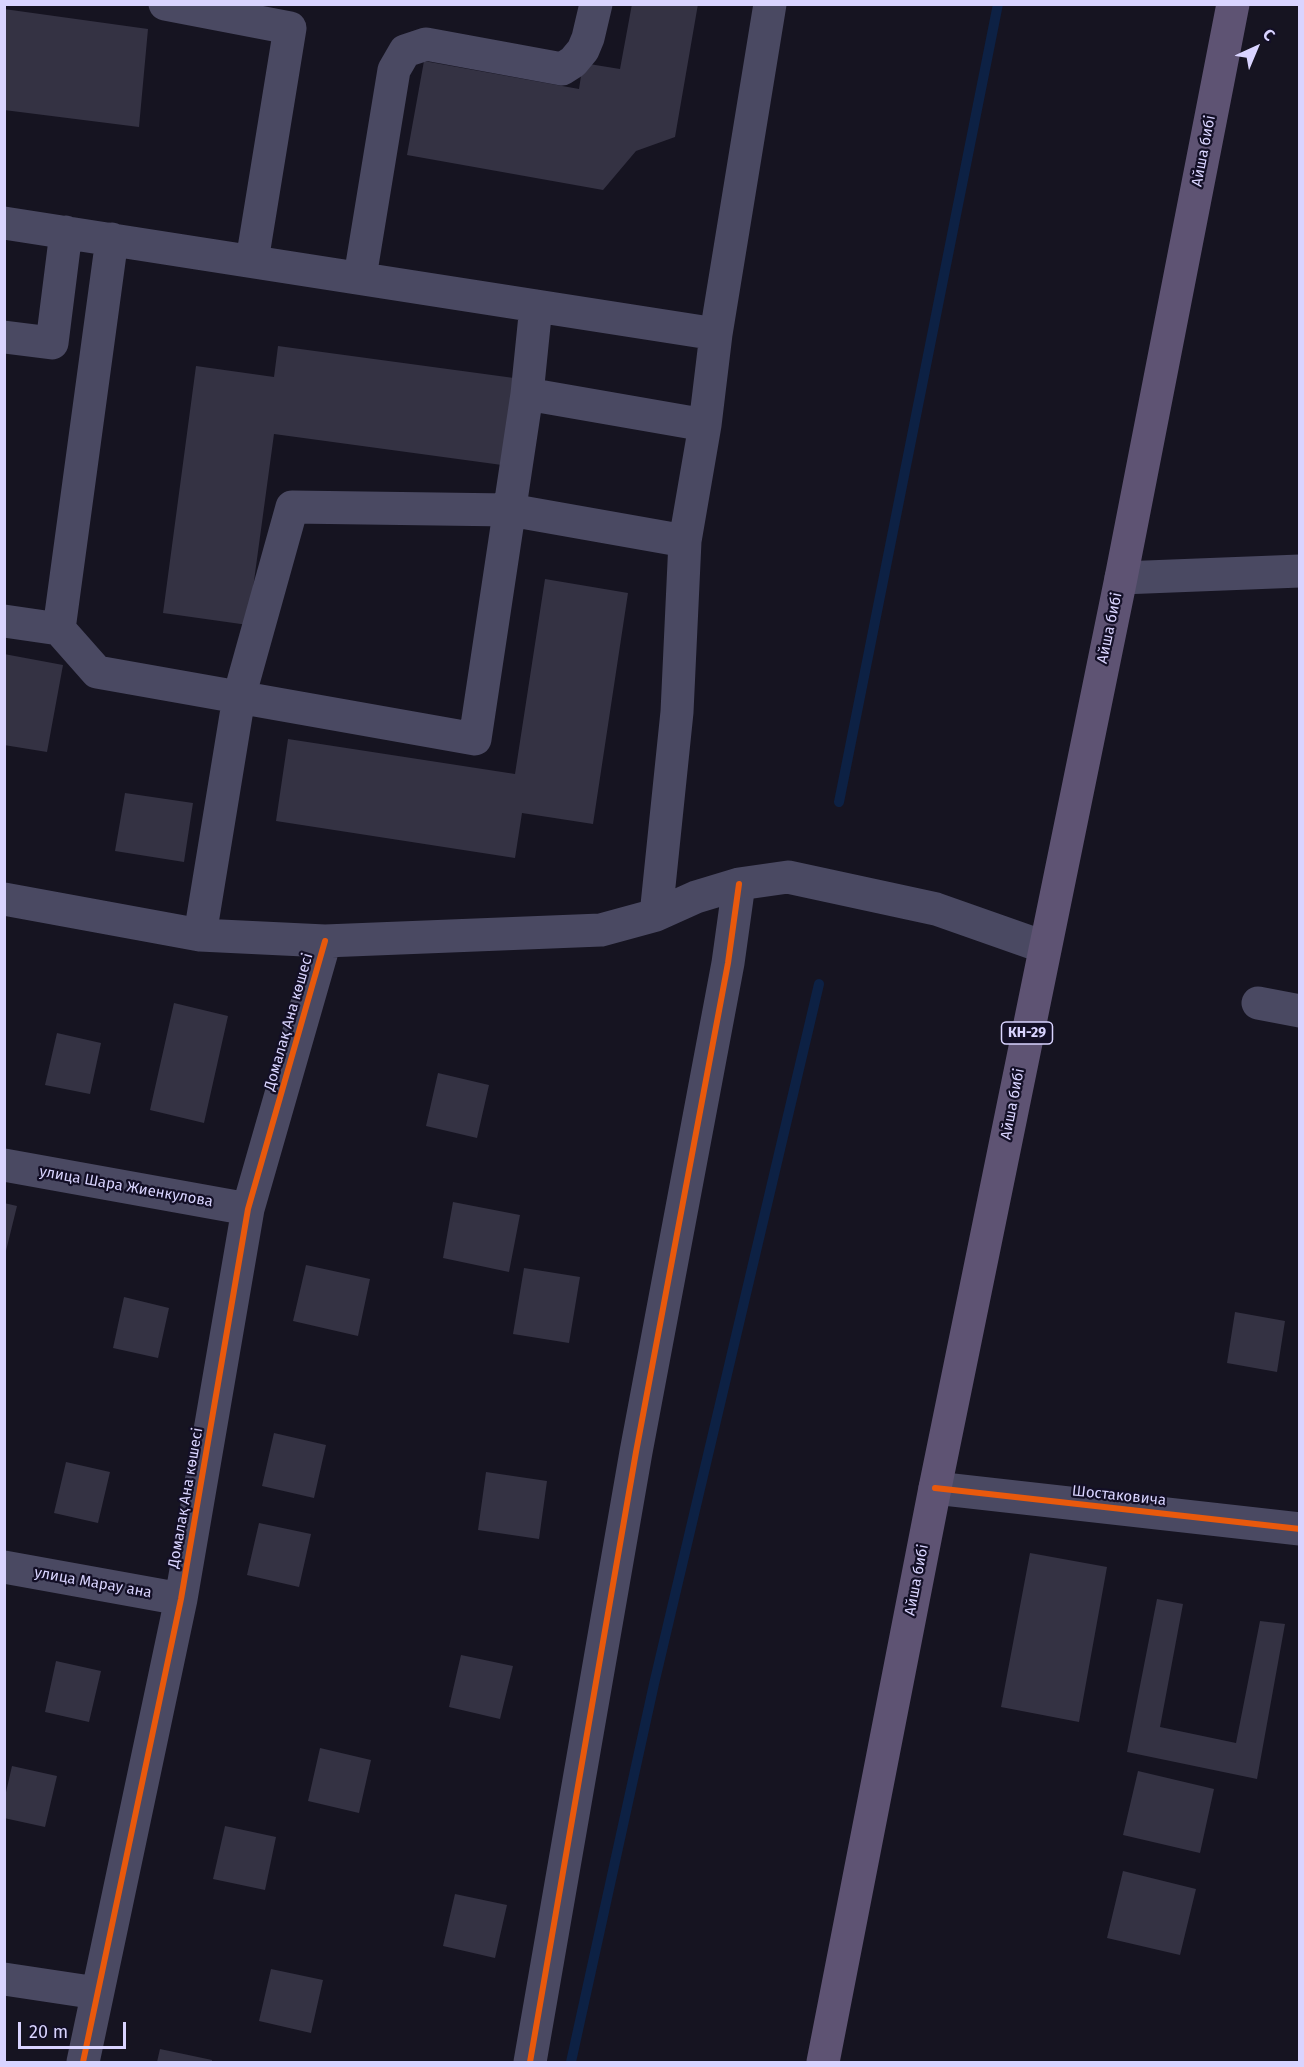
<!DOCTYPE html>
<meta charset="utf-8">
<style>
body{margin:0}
#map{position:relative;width:1304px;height:2067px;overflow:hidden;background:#161421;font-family:"Fira Sans",sans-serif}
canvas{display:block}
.frame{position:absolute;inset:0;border:6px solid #d9d4ff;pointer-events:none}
.north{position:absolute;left:1226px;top:18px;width:60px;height:60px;-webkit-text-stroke:4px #130f26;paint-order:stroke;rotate:44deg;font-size:16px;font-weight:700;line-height:24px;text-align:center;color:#d9d4ff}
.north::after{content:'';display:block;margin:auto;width:21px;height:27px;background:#d9d4ff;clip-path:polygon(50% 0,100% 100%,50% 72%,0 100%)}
.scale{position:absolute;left:18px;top:2022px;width:108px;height:27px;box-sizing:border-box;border:3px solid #d9d4ff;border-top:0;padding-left:8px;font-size:18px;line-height:21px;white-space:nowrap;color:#d9d4ff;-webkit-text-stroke:4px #130f26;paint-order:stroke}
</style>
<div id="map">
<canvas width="1304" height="2067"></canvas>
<div class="frame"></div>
<div class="north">С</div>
<div class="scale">20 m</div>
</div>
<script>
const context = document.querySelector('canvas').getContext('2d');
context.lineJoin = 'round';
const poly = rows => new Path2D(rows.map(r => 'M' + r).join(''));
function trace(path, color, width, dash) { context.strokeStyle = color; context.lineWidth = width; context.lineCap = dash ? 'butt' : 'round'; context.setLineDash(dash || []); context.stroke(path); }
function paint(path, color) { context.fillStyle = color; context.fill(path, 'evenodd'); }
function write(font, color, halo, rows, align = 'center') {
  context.font = font + ' "Fira Sans",sans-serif'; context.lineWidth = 4.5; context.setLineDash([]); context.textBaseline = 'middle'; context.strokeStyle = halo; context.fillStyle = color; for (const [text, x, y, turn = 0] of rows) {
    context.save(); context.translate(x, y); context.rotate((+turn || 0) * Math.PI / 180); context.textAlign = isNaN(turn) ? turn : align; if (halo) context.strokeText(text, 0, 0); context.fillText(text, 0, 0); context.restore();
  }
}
const stream = poly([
 [839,802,998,4],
 [571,2062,654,1684,819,984]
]);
const building = poly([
 [632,4,698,4,675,137,636,151,603,190,407,155,424,61,579,89,583,63,620,69],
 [4,9,148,29,139,127,4,110],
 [278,346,514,378,502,465,274,434,248,625,163,613,196,366,274,377],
 [545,579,628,593,593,824,522,813,515,858,276,821,288,739,515,774],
 [4,654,63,665,47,752,4,745],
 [125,793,193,803,184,862,115,851],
 [174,1003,228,1016,204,1123,150,1110],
 [57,1033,101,1043,90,1094,45,1085],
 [438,1073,489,1085,477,1138,426,1126],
 [453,1202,520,1215,509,1272,443,1258],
 [4,1203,17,1206,5,1255,4,1255],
 [306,1265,370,1279,358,1336,293,1321],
 [524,1268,580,1277,569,1343,513,1334],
 [124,1297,169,1308,158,1358,113,1348],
 [1235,1312,1285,1321,1277,1372,1227,1363],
 [274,1433,326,1445,314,1498,262,1486],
 [66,1462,110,1472,98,1523,54,1513],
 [486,1472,547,1481,539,1539,478,1530],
 [259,1523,311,1534,299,1587,247,1575],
 [1030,1553,1107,1567,1079,1722,1001,1707],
 [1157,1599,1183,1604,1160,1727,1236,1743,1260,1621,1285,1624,1257,1779,1127,1752],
 [461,1655,513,1666,500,1719,449,1707],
 [56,1661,101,1671,89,1722,45,1712],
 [320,1748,371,1760,359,1813,308,1801],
 [12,1766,57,1776,45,1827,4,1818,4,1801],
 [1138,1771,1214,1789,1200,1853,1123,1835],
 [225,1826,276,1837,265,1890,213,1879],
 [1123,1871,1196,1889,1180,1955,1107,1938],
 [455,1894,507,1905,495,1958,443,1946],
 [271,1969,323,1980,311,2033,259,2021],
 [160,2049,212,2060,212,2062,157,2062]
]);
const minor = poly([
 [165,4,290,28,252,261],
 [4,223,716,334],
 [112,239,59,629,97,672,475,739,527,394,536,306],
 [360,277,394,70,405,51,426,44,562,69,573,62,583,50,588,38,596,4],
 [4,337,52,343,66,232],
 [527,394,705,425],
 [1121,578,1300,571],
 [4,621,59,629],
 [4,899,200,935,325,941,601,930,656,915,696,897,739,884,788,877,936,909,1044,947],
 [656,915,677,712,685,541,705,425,716,334,770,4],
 [200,935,239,697,292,507,510,510,685,541],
 [1258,1003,1300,1011],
 [4,1165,248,1209],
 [935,1488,1300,1529],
 [4,1567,181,1599],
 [4,1979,97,1993],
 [83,2062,181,1599,248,1209,325,941],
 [530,2062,636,1452,728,963,739,884]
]);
const major = poly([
 [823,2062,935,1488,1121,578,1233,4]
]);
const cycleway = poly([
 [935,1488,1300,1529],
 [83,2062,181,1599,248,1209,325,941],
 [530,2062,636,1452,728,963,739,884]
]);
const shields = [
 [1027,1033,51]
];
const shieldNames = [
 ["КН-29",1027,1033]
];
const streetNames = [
 ["Айша бибі",1204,151,-79],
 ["Айша бибі",1110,628,-78],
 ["Домалақ Ана көшесі",289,1022,-74],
 ["Айша бибі",1013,1104,-79],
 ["улица Шара Жиенкулова",126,1187,10],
 ["Шостаковича",1119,1496,6],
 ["Домалақ Ана көшесі",186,1498,-80],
 ["Айша бибі",917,1580,-79],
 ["улица Марау ана",93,1583,10]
];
trace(stream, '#0d2144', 10);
paint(building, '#343243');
trace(minor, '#4a4962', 33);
trace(major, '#5e5373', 33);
trace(cycleway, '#e8590c', 6);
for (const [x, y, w] of shields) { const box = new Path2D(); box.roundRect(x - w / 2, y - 11, w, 22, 4.5); context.fillStyle = '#130f26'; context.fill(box); trace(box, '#d9d4ff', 1.5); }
write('bold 14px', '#d9d4ff', null, shieldNames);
write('15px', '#d9d4ff', '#130f26', streetNames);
</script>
